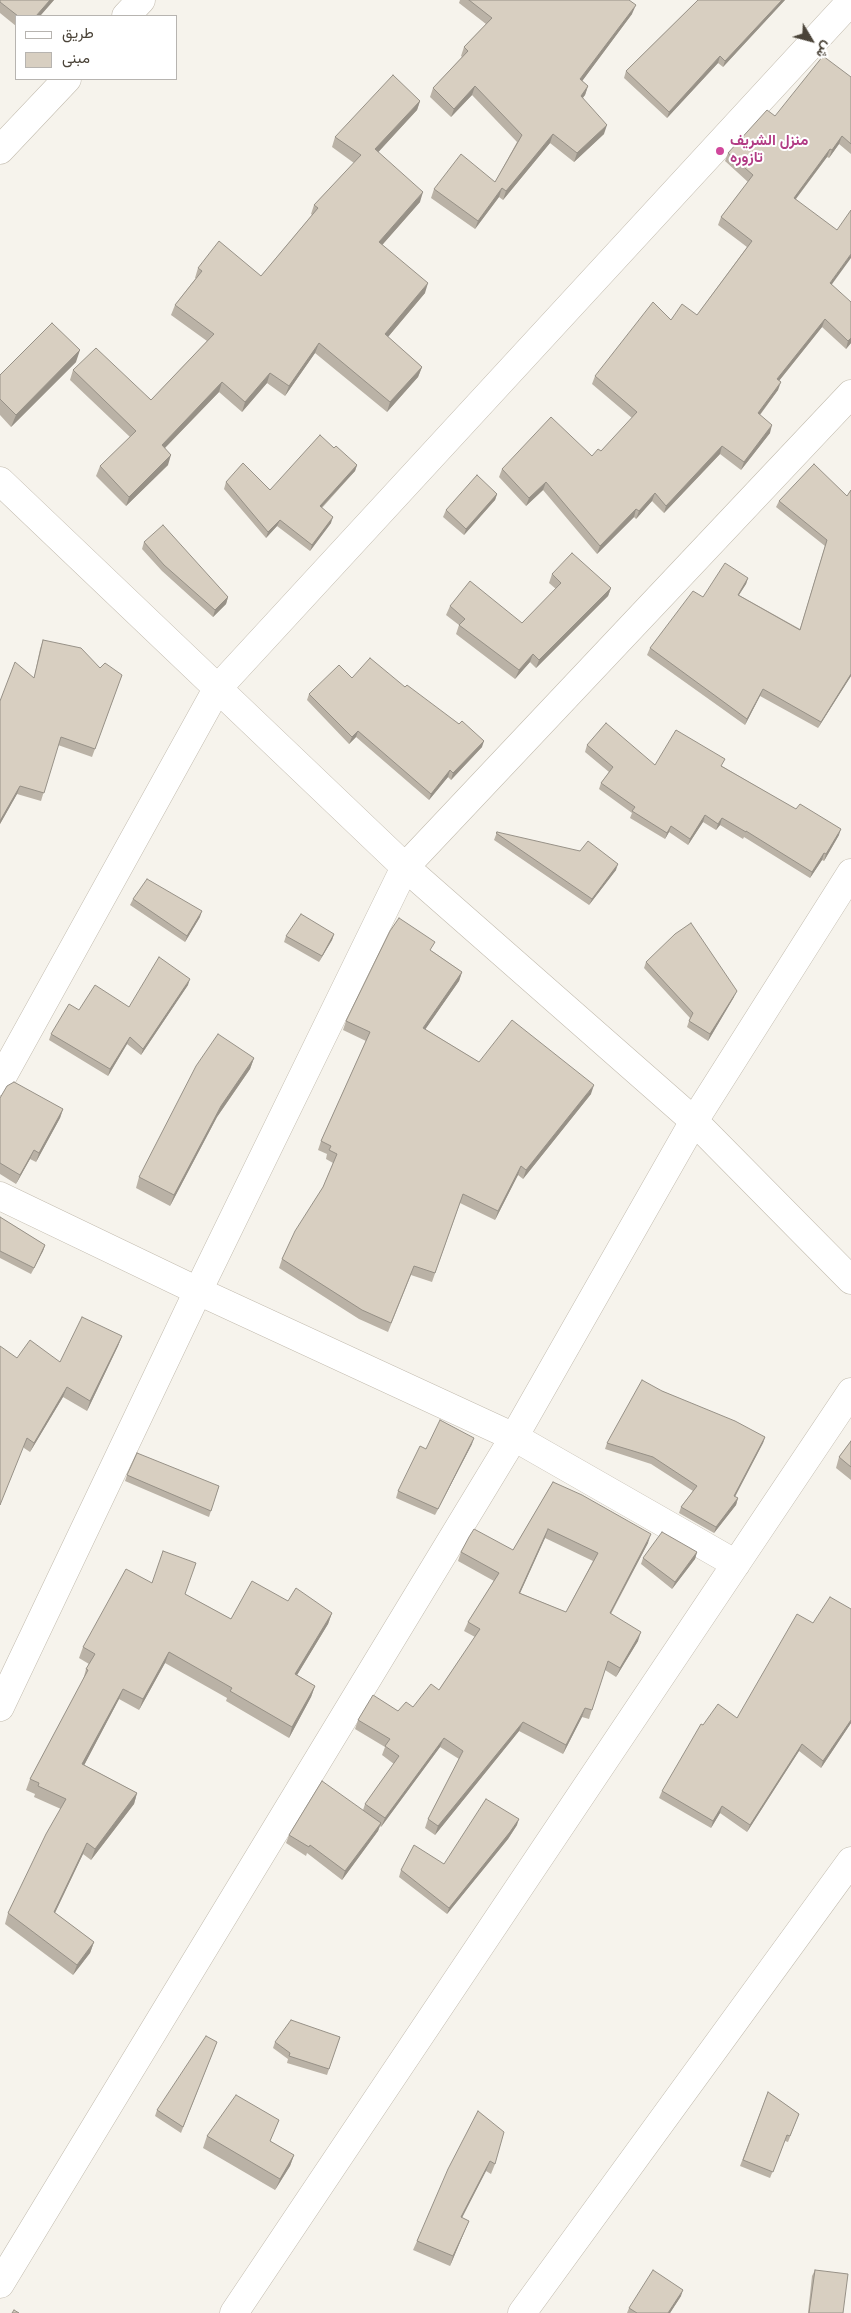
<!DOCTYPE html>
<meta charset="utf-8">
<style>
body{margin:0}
#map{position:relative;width:851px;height:2313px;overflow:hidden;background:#f6f3ec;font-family:Overpass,Vazirmatn,sans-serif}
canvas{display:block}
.legend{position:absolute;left:15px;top:15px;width:162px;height:65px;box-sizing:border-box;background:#fff;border:1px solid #b7b4b0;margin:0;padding:6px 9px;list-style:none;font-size:15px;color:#4b4439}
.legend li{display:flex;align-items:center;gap:10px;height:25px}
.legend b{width:25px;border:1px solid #b7b4b0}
.north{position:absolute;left:786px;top:15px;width:50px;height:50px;-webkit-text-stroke:4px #fff;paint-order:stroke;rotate:127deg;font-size:14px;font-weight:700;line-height:20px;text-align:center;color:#4b4439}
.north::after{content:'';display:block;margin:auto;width:18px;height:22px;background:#4b4439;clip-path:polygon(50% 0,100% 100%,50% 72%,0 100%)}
</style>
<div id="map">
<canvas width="851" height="2313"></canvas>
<ul class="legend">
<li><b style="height:6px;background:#fff"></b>طريق</li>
<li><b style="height:14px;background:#d8cfc1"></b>مبنى</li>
</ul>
<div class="north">ش</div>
</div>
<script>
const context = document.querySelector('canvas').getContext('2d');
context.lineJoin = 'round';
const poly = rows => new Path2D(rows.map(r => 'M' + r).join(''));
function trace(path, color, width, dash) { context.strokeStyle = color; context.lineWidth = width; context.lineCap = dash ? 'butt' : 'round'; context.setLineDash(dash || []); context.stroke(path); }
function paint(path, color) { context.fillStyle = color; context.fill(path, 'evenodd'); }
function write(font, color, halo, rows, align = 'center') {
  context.font = font + ' Overpass,Vazirmatn,sans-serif'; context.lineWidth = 4; context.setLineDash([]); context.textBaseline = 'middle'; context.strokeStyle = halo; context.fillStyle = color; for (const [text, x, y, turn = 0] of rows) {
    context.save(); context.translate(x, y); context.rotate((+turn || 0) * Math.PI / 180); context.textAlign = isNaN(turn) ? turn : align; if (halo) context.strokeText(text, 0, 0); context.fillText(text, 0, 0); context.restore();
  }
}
const minor = poly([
 [126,16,141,0],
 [0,150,67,79],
 [0,481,405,867,694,1121,851,1280],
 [0,1081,217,689,851,1],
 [0,1196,198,1291,514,1437,736,1564],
 [0,1707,198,1291,405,867,851,394],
 [0,2284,514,1437,694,1121,851,873],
 [234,2313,851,1392],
 [522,2313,851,1861]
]);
const wall = poly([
 [0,0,54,0,40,16,16,16,16,26,0,13],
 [460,0,629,0,632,14,582,81,588,86,585,95,583,98,604,134,574,162,550,143,503,200,499,197,475,229,431,198,434,189,495,182,517,142,472,95,451,117,430,97,433,88,462,57,461,56,464,47,486,24,459,3],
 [698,0,785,0,723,67,718,63,667,118,624,78,626,71],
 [851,77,851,154,839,144,829,158,827,157,796,199,831,284,851,343,846,349,822,327,779,381,778,390,760,415,770,433,741,470,720,454,664,513,652,501,636,519,634,517,597,554,543,490,526,506,499,477,502,469,592,456,601,451,632,418,592,384,595,376,671,320,697,315,747,247,718,225,721,217,748,182,725,161,728,153,775,116],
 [420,101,417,110,378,152,420,202,382,245,425,293,388,337,422,367,418,377,387,412,315,353,285,396,267,383,242,412,219,392,165,448,168,465,126,506,96,476,100,466,130,437,70,380,73,370,151,400,207,341,171,315,175,305,196,278,195,278,198,268,261,276,312,215,311,214,314,205,354,163,332,147,335,137],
 [76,362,11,427,0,415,0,375],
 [334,448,357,465,355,471,322,508,331,523,310,551,277,526,266,538,224,489,226,482,270,490],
 [851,490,851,676,818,728,760,696,745,725,647,655,650,648,703,597,748,578,746,584,739,595,800,629,825,546,776,507,779,501,847,496],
 [497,494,495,500,464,535,443,517,446,510],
 [144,542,228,597,226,604,213,617,162,571,142,549],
 [552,574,611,588,608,596,536,668,530,662,515,679,456,634,459,625,446,615,450,606,522,623,556,589,549,583],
 [43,640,100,668,122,675,92,757,58,745,41,801,17,794,0,824,0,701,34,678,40,649],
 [352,678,405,687,459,724,482,747,451,780,448,777,429,800,356,737,349,744,307,700,309,694],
 [587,745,655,765,722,766,839,835,824,861,822,860,810,878,744,837,743,839,720,825,716,830,703,822,688,845,669,832,665,839,630,818,632,813,599,789,601,783,609,772,585,752],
 [497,832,616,870,589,905,494,840],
 [133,899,200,917,185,942,130,905],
 [334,934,332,940,319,962,284,942,286,936],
 [432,951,462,972,459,981,425,1029,479,1062,591,1094,523,1179,518,1175,495,1220,460,1203,432,1282,411,1275,388,1332,359,1319,279,1268,282,1259,323,1187,333,1163,326,1159,327,1154,318,1150,321,1141,366,1041,343,1030,346,1021],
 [646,962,734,997,708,1041,687,1027,690,1018,644,968],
 [188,985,141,1055,127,1044,108,1076,49,1040,51,1034,79,1010,129,1007],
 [254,1058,250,1069,217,1117,170,1206,136,1188,139,1177],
 [0,1098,63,1109,60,1118,36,1162,30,1159,16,1184,0,1174],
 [0,1217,45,1245,43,1251,31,1274,0,1258],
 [122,1336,118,1346,87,1411,63,1397,30,1452,24,1448,17,1358,60,1362],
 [662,1391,765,1437,763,1443,735,1497,738,1498,736,1505,714,1533,679,1513,681,1507,693,1491,651,1464,605,1449,607,1443],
 [851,1441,851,1480,836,1468,839,1457],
 [472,1444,435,1515,396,1498,398,1491,426,1449],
 [127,1475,219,1486,209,1517,125,1481],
 [553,1482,648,1543,611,1614,638,1641,616,1677,605,1670,589,1719,582,1717,563,1754,519,1731,435,1835,425,1828,428,1819,459,1759,440,1747,381,1827,380,1826,378,1831,342,1880,307,1853,306,1856,286,1843,289,1835,363,1810,365,1804,394,1764,382,1755,385,1747,355,1729,358,1720,398,1711,413,1707,439,1690,475,1637,464,1631,468,1622,494,1581,458,1561,461,1552,513,1550],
 [545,1538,593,1561,566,1612,520,1593],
 [697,1552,695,1559,672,1589,641,1564,643,1558],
 [152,1583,185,1594,231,1619,288,1601,332,1613,328,1624,297,1675,315,1686,311,1697,289,1738,226,1701,227,1698,165,1663,139,1710,119,1699,84,1765,137,1793,134,1804,91,1860,83,1854,55,1913,94,1942,90,1953,73,1975,5,1924,8,1913,61,1809,34,1797,35,1794,26,1790,30,1779,83,1680,86,1669,89,1664,79,1658,83,1647],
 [851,1609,851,1723,821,1768,799,1751,747,1832,720,1813,711,1828,659,1798,662,1791,703,1725,737,1718,813,1623],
 [517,1825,508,1839,447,1914,399,1877,401,1870,444,1864],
 [340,2037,327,2075,287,2063,288,2059,273,2048,275,2042],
 [217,2042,181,2133,155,2116,157,2110],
 [768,2092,799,2114,788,2142,785,2141,770,2178,740,2166],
 [478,2111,495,2164,491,2174,486,2171,462,2218,469,2221,450,2266,413,2250,417,2241],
 [279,2120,270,2141,294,2155,290,2166,275,2190,203,2148,207,2136],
 [815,2270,843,2313,808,2313,812,2276],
 [681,2296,670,2313,627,2313,629,2308]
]);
const shadedWall = poly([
 [50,0,54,0,40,16,36,16],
 [782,0,785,0,723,67,725,61],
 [636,5,632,14,577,88,580,79],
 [720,56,718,63,667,118,669,112],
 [475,86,472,95,451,117,454,109],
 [588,86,585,95,577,104,581,96],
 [420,101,417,110,372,159,375,149],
 [607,125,604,134,574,162,577,153],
 [553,134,550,143,503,200,506,191],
 [842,136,839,144,829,158,832,150],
 [830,149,827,157,791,205,794,198],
 [502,188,499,197,475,229,478,221],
 [423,192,420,202,376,252,379,242],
 [851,254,851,258,827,291,830,283],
 [428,283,425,293,382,344,385,334],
 [825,319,822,327,774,387,777,379],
 [851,338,851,343,846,349,848,341],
 [319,343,315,353,285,396,289,386],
 [80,350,76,362,11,427,16,415],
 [422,367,418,377,387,412,390,402],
 [270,373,267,383,242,412,245,402],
 [222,382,219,392,158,455,162,445],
 [781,382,778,390,755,421,758,413],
 [772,425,770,433,741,470,744,462],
 [722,446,720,454,664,513,666,506],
 [171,455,168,465,126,506,129,497],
 [357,465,355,471,317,512,320,506],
 [546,482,543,490,526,506,529,498],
 [655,493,652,501,636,519,639,511],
 [497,494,495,500,464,535,466,529],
 [636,509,634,517,597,554,600,546],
 [333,517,331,523,310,551,312,545],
 [280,520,277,526,266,538,268,532],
 [748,578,746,584,735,601,738,595],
 [611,588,608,596,536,668,539,660],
 [228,597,226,604,213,617,215,610],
 [533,654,530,662,515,679,519,670],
 [851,674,851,676,818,728,821,722],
 [763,689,760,696,745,725,747,719],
 [358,731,356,737,349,744,352,737],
 [484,741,482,747,451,780,453,773],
 [450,770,448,777,429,800,431,794],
 [20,786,17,794,0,824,0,821],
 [705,815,703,822,688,845,690,839],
 [722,818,720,825,716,830,718,824],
 [671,826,669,832,665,839,667,833],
 [841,829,839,835,824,861,826,854],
 [824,853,822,860,810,878,812,872],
 [618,864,616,870,589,905,592,899],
 [202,911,200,917,185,942,187,936],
 [334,934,332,940,319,962,322,956],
 [462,972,459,981,420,1037,423,1028],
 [190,979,188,985,141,1055,143,1049],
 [737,991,734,997,708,1041,710,1034],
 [130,1037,127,1044,108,1076,110,1069],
 [254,1058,250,1069,217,1117,170,1206,174,1195,221,1106],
 [594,1085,591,1094,523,1179,526,1170],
 [63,1109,60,1118,36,1162,39,1153],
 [34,1150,30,1159,16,1184,20,1175],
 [521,1166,518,1175,495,1220,498,1211],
 [45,1245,43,1251,31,1274,34,1268],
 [122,1336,118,1346,87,1411,90,1401],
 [67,1387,63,1397,30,1452,34,1443],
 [765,1437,763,1443,732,1502,734,1496],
 [474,1438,472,1444,435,1515,438,1509],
 [738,1498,736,1505,714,1533,716,1527],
 [548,1529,545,1538,516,1602,519,1593],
 [651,1534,648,1543,606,1622,610,1613],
 [697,1552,695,1559,672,1589,675,1582],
 [332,1613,328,1624,291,1685,295,1674],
 [641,1632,638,1641,616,1677,620,1668],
 [169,1652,165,1663,139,1710,143,1699],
 [315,1686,311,1697,289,1738,292,1727],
 [123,1689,119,1699,79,1775,82,1764],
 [585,1708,582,1717,563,1754,566,1745],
 [851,1720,851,1723,821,1768,823,1761],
 [523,1722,519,1731,435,1835,438,1826],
 [444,1738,440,1747,381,1827,385,1818],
 [802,1744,799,1751,747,1832,750,1825],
 [137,1793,134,1804,91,1860,95,1849],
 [722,1806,720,1813,711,1828,713,1821],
 [519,1819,517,1825,508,1839,447,1914,449,1908],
 [381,1823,378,1831,342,1880,345,1871],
 [87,1843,83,1854,50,1923,54,1912],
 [94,1942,90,1953,73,1975,77,1965],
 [294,2155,290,2166,275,2190,280,2179],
 [490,2161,486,2171,457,2227,461,2217],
 [469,2221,465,2230,450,2266,453,2256],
 [683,2290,681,2296,670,2313,668,2313]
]);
const building = poly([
 [0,0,50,0,36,16,18,16,0,2,0,0],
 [469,0,629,0,636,5,580,79,588,86,581,96,607,125,577,153,553,134,506,191,502,188,478,221,434,189,461,154,495,182,522,135,475,86,454,109,433,88,468,51,464,47,492,18,469,0],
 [698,0,782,0,725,61,720,56,669,112,626,71,698,0],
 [823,56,851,77,851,144,842,136,832,150,830,149,794,198,837,230,851,210,851,254,830,283,851,302,851,338,848,341,825,319,777,379,781,382,758,413,772,425,744,462,722,446,666,506,655,493,639,511,636,509,600,546,546,482,529,498,502,469,551,417,592,456,598,449,601,451,637,412,595,376,653,302,671,320,682,304,697,315,752,241,721,217,753,175,728,153,767,110,775,116,823,56],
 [393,75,420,101,375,149,423,192,379,242,428,283,385,334,422,367,390,402,319,343,289,386,270,373,245,402,222,382,162,445,171,455,129,497,100,466,136,431,73,370,96,348,151,400,214,334,175,305,202,271,198,268,219,241,261,276,318,208,314,205,361,155,335,137,393,75],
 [52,323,80,350,16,415,0,399,0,375,52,323],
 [320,435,334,448,336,446,357,465,320,506,333,517,312,545,280,520,268,532,226,482,243,463,270,490,320,435],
 [814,464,847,496,851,490,851,674,821,722,763,689,747,719,650,648,693,591,703,597,725,563,748,578,738,595,800,630,827,540,779,501,814,464],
 [477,475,497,494,466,529,446,510,477,475],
 [163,525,228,597,215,610,164,565,144,542,163,525],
 [572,553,611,588,539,660,533,654,519,670,459,625,465,619,450,606,470,581,522,623,561,583,552,574,572,553],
 [43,640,81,648,100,668,105,663,122,675,95,749,61,737,44,793,20,786,0,821,0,701,15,662,34,678,43,640],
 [370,658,405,687,407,685,459,724,462,721,484,741,453,773,450,770,431,794,358,731,352,737,309,694,339,665,352,678,370,658],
 [606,723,655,765,676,730,725,759,721,766,796,809,800,804,841,829,826,854,824,853,812,872,746,831,746,832,722,818,718,824,705,815,690,839,671,826,667,833,632,811,635,807,601,783,613,767,587,745,606,723],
 [497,832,580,851,588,841,618,864,592,899,496,833,497,832],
 [147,879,202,911,187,936,133,899,147,879],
 [301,914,334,934,322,956,286,936,301,914],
 [399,918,435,942,430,950,462,972,423,1028,479,1062,512,1020,594,1085,526,1170,521,1166,498,1211,463,1194,435,1273,414,1266,391,1323,362,1310,282,1259,295,1231,323,1187,337,1154,329,1150,331,1146,321,1141,370,1032,346,1021,390,931,399,918],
 [691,923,737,991,710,1034,689,1021,693,1013,646,962,675,934,691,923],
 [159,957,190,979,143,1049,130,1037,110,1069,51,1034,69,1004,79,1010,95,985,129,1007,159,957],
 [218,1034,254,1058,221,1106,174,1195,139,1177,196,1066,218,1034],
 [14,1082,63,1109,39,1153,34,1150,20,1175,0,1163,0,1098,7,1086,14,1082],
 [0,1217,45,1245,34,1268,0,1251,0,1217],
 [82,1317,122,1336,90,1401,67,1387,34,1443,27,1438,0,1505,0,1346,17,1358,30,1340,60,1362,82,1317],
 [642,1380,662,1391,735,1421,765,1437,734,1496,738,1498,716,1527,681,1507,697,1486,653,1457,607,1443,642,1380],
 [440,1420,474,1438,438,1509,398,1491,420,1446,426,1449,440,1420],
 [851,1441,851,1467,839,1457,851,1441],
 [137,1453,219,1486,211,1511,127,1475,137,1453],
 [553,1482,582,1495,651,1534,610,1613,641,1632,620,1668,608,1661,592,1710,585,1708,566,1745,523,1722,438,1826,428,1819,463,1751,444,1738,385,1818,365,1804,399,1756,385,1746,390,1739,358,1720,373,1695,398,1711,406,1702,413,1707,431,1684,439,1690,480,1629,468,1622,499,1573,461,1552,469,1537,474,1529,513,1550,553,1482],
 [548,1529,598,1553,566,1612,519,1593,548,1529],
 [662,1532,697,1552,675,1582,643,1558,662,1532],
 [163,1551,196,1563,185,1594,231,1619,252,1581,288,1601,296,1588,332,1613,295,1674,315,1686,292,1727,230,1691,232,1688,169,1652,143,1699,123,1689,82,1764,137,1793,95,1849,87,1843,54,1912,94,1942,77,1965,8,1913,46,1834,66,1799,38,1786,39,1783,30,1779,88,1670,86,1669,95,1654,83,1647,126,1569,152,1583,163,1551],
 [830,1597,851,1609,851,1720,823,1761,802,1744,750,1825,722,1806,713,1821,662,1791,701,1724,703,1725,718,1704,737,1718,797,1614,813,1623,830,1597],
 [322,1781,381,1823,345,1871,310,1845,309,1847,289,1835,322,1781],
 [486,1799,519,1819,510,1832,449,1908,401,1870,414,1845,444,1864,486,1799],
 [291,2020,340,2037,329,2069,289,2056,290,2053,275,2042,291,2020],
 [206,2036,217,2042,183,2127,157,2110,206,2036],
 [768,2092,799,2114,790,2136,787,2135,773,2172,743,2160,768,2092],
 [236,2095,279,2120,270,2141,294,2155,280,2179,207,2136,236,2095],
 [478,2111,504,2132,495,2164,490,2161,461,2217,469,2221,453,2256,417,2241,448,2169,478,2111],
 [653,2270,683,2290,668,2313,637,2313,629,2308,653,2270],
 [815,2270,848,2274,843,2313,809,2313,815,2270],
 [14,2310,19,2313,12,2313,14,2310]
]);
const markers = [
 [720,151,5,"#d1479c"]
];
const hotelNames = [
 ["منزل الشريف",730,142],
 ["تازوره",730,159]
];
trace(minor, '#c2bbae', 29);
trace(minor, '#fff', 28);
paint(wall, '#bab2a6');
paint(shadedWall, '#979187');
paint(building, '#d8cfc1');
trace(building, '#979187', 1);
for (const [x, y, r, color] of markers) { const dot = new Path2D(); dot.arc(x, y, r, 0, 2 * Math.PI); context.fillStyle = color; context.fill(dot); trace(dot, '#fff', 2); }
write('bold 15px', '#b23c85', '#fff', hotelNames, 'left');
</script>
